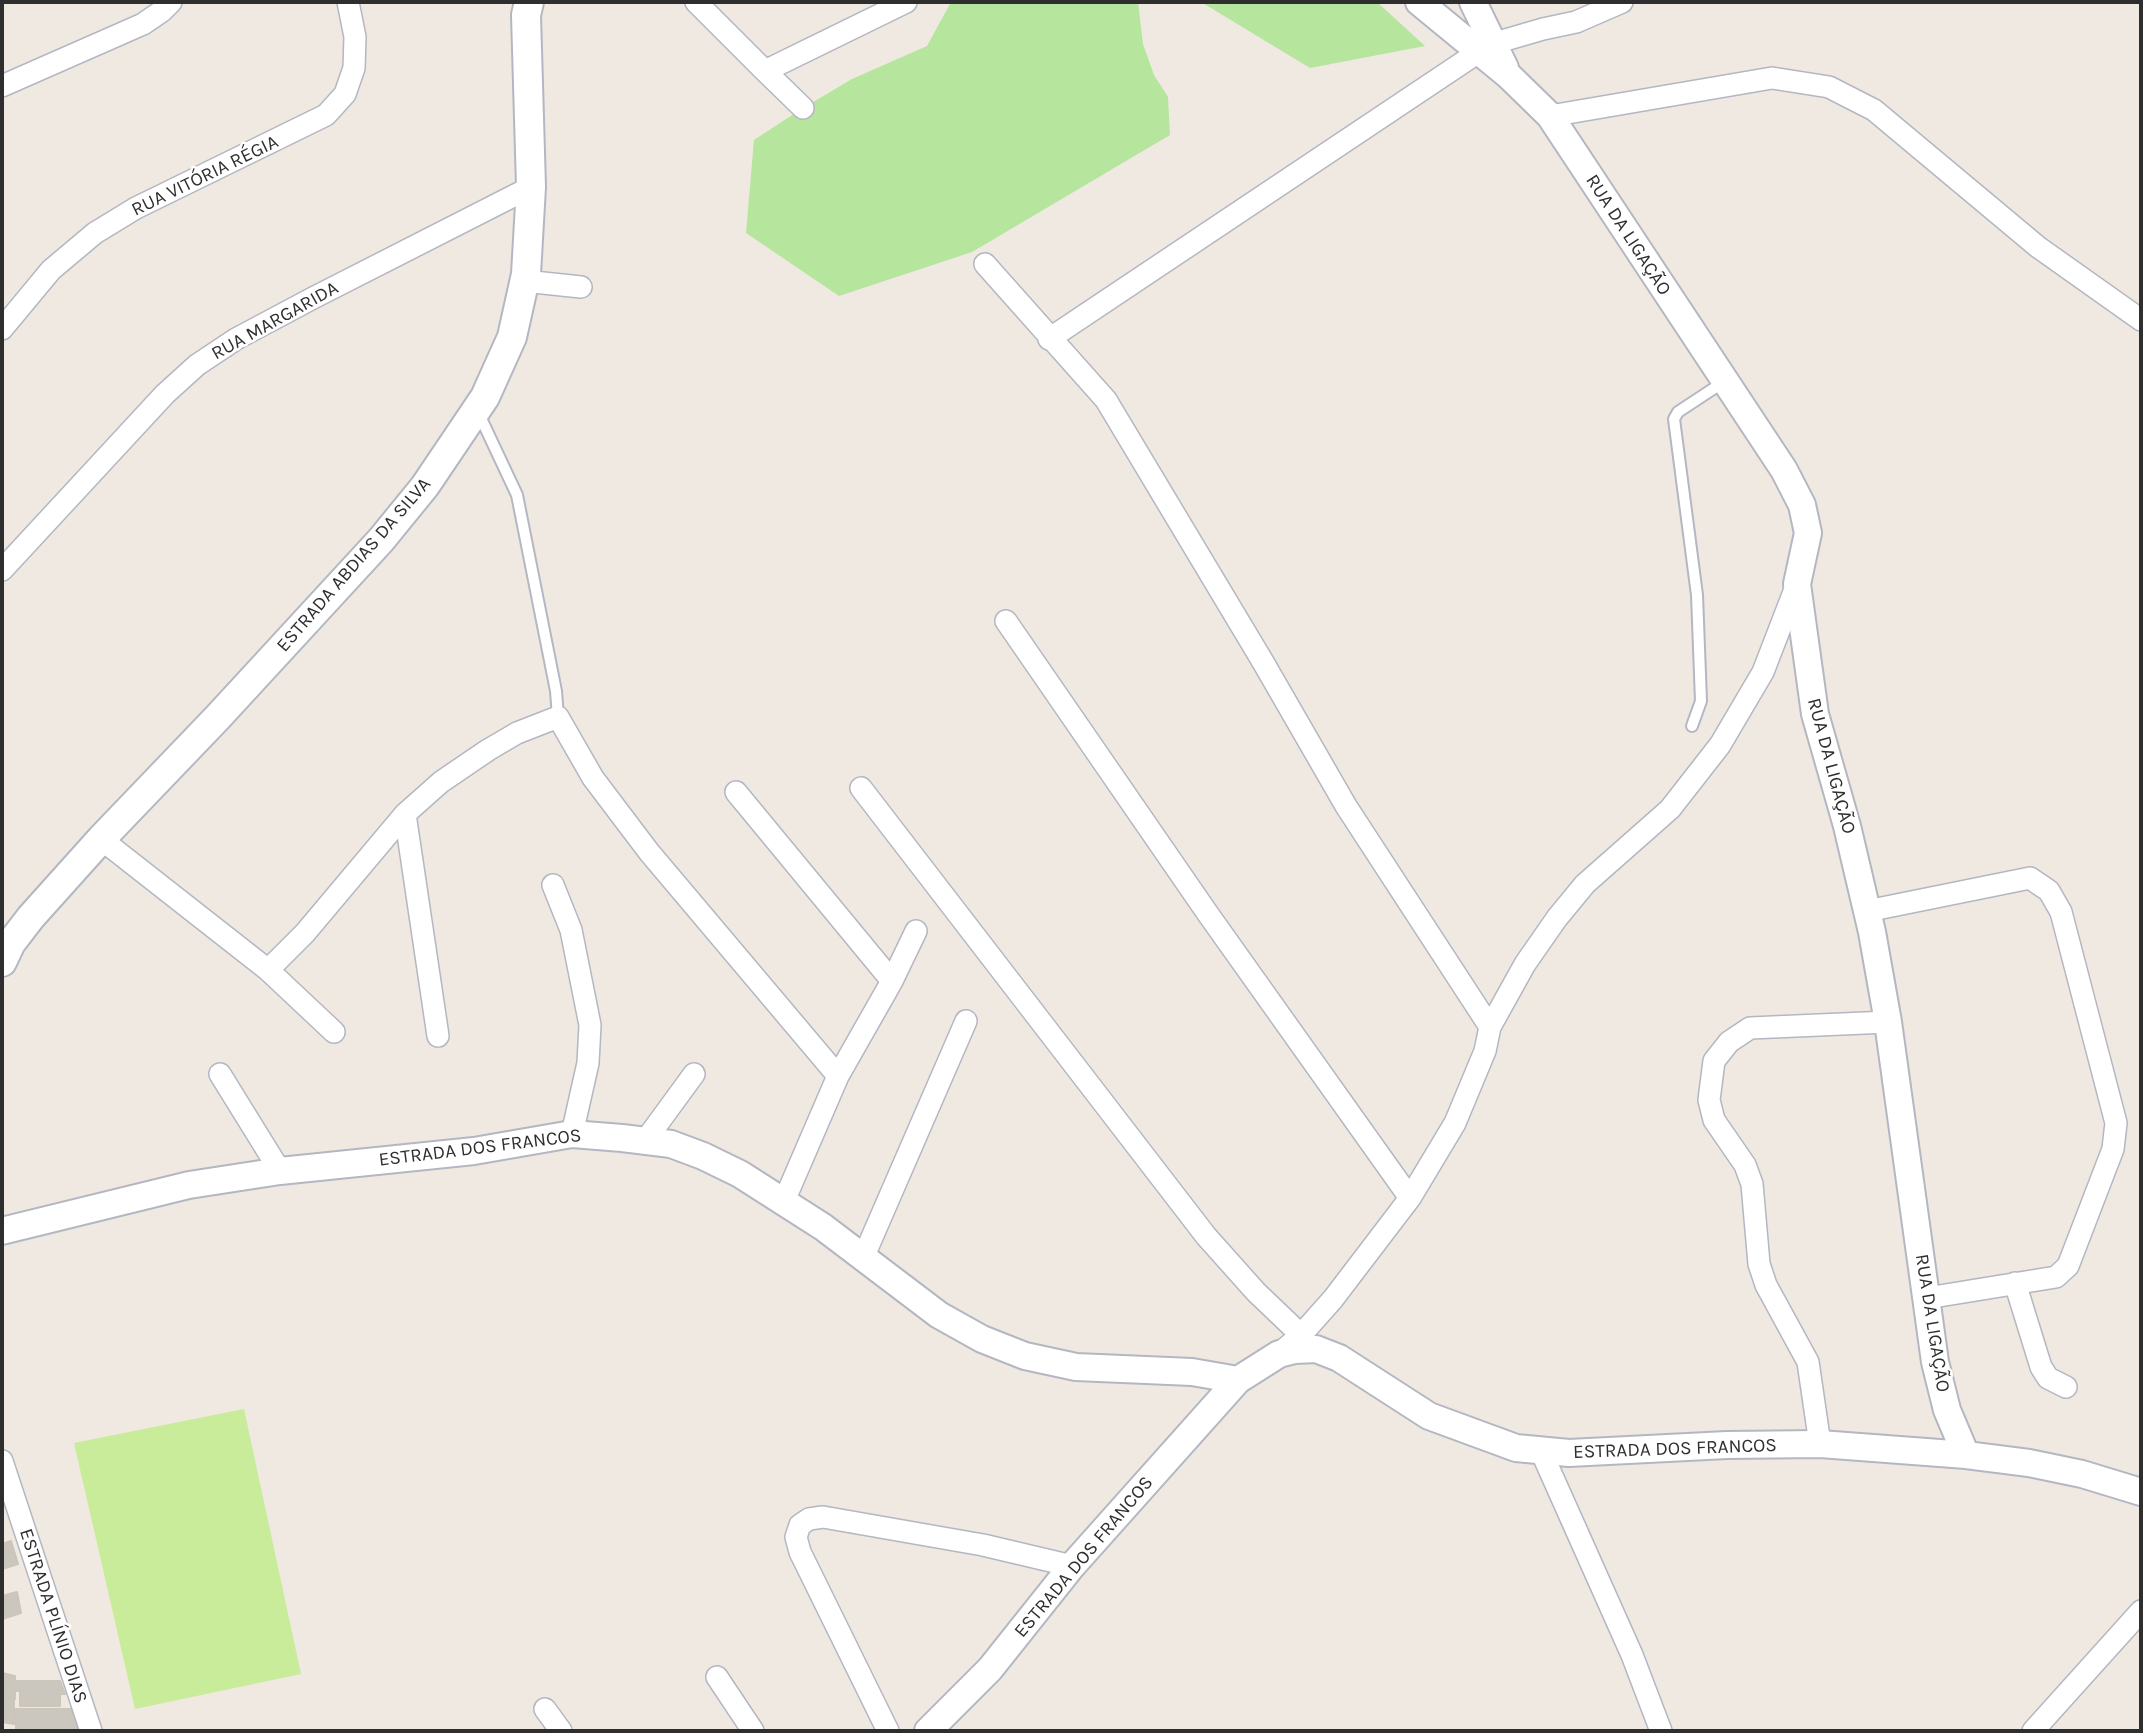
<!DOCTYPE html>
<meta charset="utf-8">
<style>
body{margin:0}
#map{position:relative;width:2143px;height:1733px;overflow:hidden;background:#efe9e1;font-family:Karla,sans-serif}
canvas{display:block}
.frame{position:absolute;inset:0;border:4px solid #2e2e2e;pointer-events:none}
</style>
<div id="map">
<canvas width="2143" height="1733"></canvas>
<div class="frame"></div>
</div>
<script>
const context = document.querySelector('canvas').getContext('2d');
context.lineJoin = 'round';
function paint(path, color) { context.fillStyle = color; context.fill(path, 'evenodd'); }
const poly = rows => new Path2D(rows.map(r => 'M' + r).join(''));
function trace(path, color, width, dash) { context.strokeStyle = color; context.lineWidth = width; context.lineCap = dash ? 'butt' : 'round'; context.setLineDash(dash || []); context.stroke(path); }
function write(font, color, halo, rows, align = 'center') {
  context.font = font + ' Karla,sans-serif'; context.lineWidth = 5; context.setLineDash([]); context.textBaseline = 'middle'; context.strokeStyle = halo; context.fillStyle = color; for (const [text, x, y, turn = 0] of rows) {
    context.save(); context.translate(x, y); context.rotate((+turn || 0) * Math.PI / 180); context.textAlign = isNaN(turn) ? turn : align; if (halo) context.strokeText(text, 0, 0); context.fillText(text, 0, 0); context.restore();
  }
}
const green = poly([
 [951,2,1138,2,1143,44,1154,75,1168,97,1170,135,972,252,839,296,746,233,754,140,803,108,852,79,927,46],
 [1201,2,1377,2,1425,46,1310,68]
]);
const pitch = poly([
 [244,1409,301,1674,135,1709,74,1443]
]);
const building = poly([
 [11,1541,18,1564,2,1569,2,1544,11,1541],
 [17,1592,21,1613,2,1619,2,1596,17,1592],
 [2,1673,15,1676,15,1687,2,1684,2,1673],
 [15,1681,60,1681,65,1694,60,1694,60,1706,20,1706,20,1691,15,1691,15,1681],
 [2,1684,15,1687,15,1699,2,1696,2,1684],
 [2,1696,14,1699,14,1724,2,1722,2,1696],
 [16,1709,71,1709,80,1731,16,1731,16,1709]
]);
const service = poly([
 [478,412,517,495,556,691,558,717],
 [1692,726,1701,701,1697,595,1674,419,1678,412,1725,381]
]);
const minor = poly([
 [696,2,765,71],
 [2,86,143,24,162,11,171,2],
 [803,108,765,71,906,2],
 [1550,116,1772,78,1829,87,1874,110,2038,247,2141,320],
 [985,264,1106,400,1263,662,1346,806,1490,1027],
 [524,281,581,287],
 [2,329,51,270,95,233,136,208,326,115,345,94,354,68,355,37,348,2],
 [1049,339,1480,51,1495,43,1543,29,1576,22,1622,2],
 [2,570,165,394,197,365,236,339,313,298,531,187],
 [1006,621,1208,914,1410,1198],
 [861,788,1206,1236,1256,1292,1301,1335],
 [736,792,892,981],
 [405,814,438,1036],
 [101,839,268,970,334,1032],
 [553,885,571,930,590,1025,588,1063,572,1134],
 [1867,911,2030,878,2049,891,2061,912,2116,1123,2113,1149,2068,1266,2056,1277,1927,1298],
 [268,970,305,933,405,814,441,782,488,750,517,733,558,717,593,778,649,852,838,1076],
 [220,1074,280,1171],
 [645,1141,694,1074],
 [784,1201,838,1076,892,981,916,931],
 [863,1258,966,1021],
 [2015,1283,2041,1367,2048,1378,2066,1387],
 [1279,1354,1301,1335,1333,1299,1410,1198,1455,1123,1485,1051,1490,1027,1525,964,1557,918,1585,884,1670,809,1720,745,1763,672,1797,584],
 [1820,1444,1808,1362,1766,1285,1759,1264,1752,1184,1745,1165,1714,1120,1709,1100,1714,1061,1729,1042,1750,1028,1888,1022],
 [1541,1451,1632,1655,1661,1731],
 [2,1461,91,1731],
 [717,1677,753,1731],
 [545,1709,561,1731],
 [888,1731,800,1552,796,1537,800,1525,809,1519,823,1517,983,1545,1072,1566],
 [2033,1731,2141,1611]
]);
const tertiary = poly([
 [1419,2,1509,76,1550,116,1784,470,1802,505,1808,533,1797,584,1815,714,1847,826,1872,932,1888,1022,1935,1362,1947,1410,1966,1455],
 [1473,2,1505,68],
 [2,1231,189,1185,280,1171,474,1151,572,1134,622,1138,671,1144,703,1156,740,1174,823,1227,939,1315,982,1339,1025,1356,1076,1367,1192,1372,1238,1380,1279,1354,1295,1350,1316,1349,1339,1358,1429,1416,1516,1448,1569,1453,1727,1445,1820,1444,1966,1455,2029,1463,2082,1474,2141,1492],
 [928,1731,990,1669,1072,1566,1238,1380]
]);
const secondary = poly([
 [2,962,11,943,31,917,101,839,218,717,381,540,425,486,485,397,512,337,526,274,531,187,526,15,529,2]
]);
const streetNames = [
 ["RUA VITÓRIA RÉGIA",205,176,-26],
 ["RUA DA LIGAÇÃO",1628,235,57],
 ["RUA MARGARIDA",275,321,-29],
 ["ESTRADA ABDIAS DA SILVA",354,565,-49],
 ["RUA DA LIGAÇÃO",1831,766,75],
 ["ESTRADA DOS FRANCOS",480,1148,-7],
 ["RUA DA LIGAÇÃO",1932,1323,81],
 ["ESTRADA DOS FRANCOS",1675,1449,-2],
 ["ESTRADA DOS FRANCOS",1084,1557,-50],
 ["ESTRADA PLÍNIO DIAS",53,1616,72]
];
paint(green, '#b6e59e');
paint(pitch, '#c9ec9a');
paint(building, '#cbc7bf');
trace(building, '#cbc5ba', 2);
trace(service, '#b4b7c1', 14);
trace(minor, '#b4b7c1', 24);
trace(tertiary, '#b4b7c1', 30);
trace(secondary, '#b4b7c1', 32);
trace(service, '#fff', 10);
trace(minor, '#fff', 21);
trace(tertiary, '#fff', 26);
trace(secondary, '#fff', 28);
write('19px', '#2e2e2e', '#fff', streetNames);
</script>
